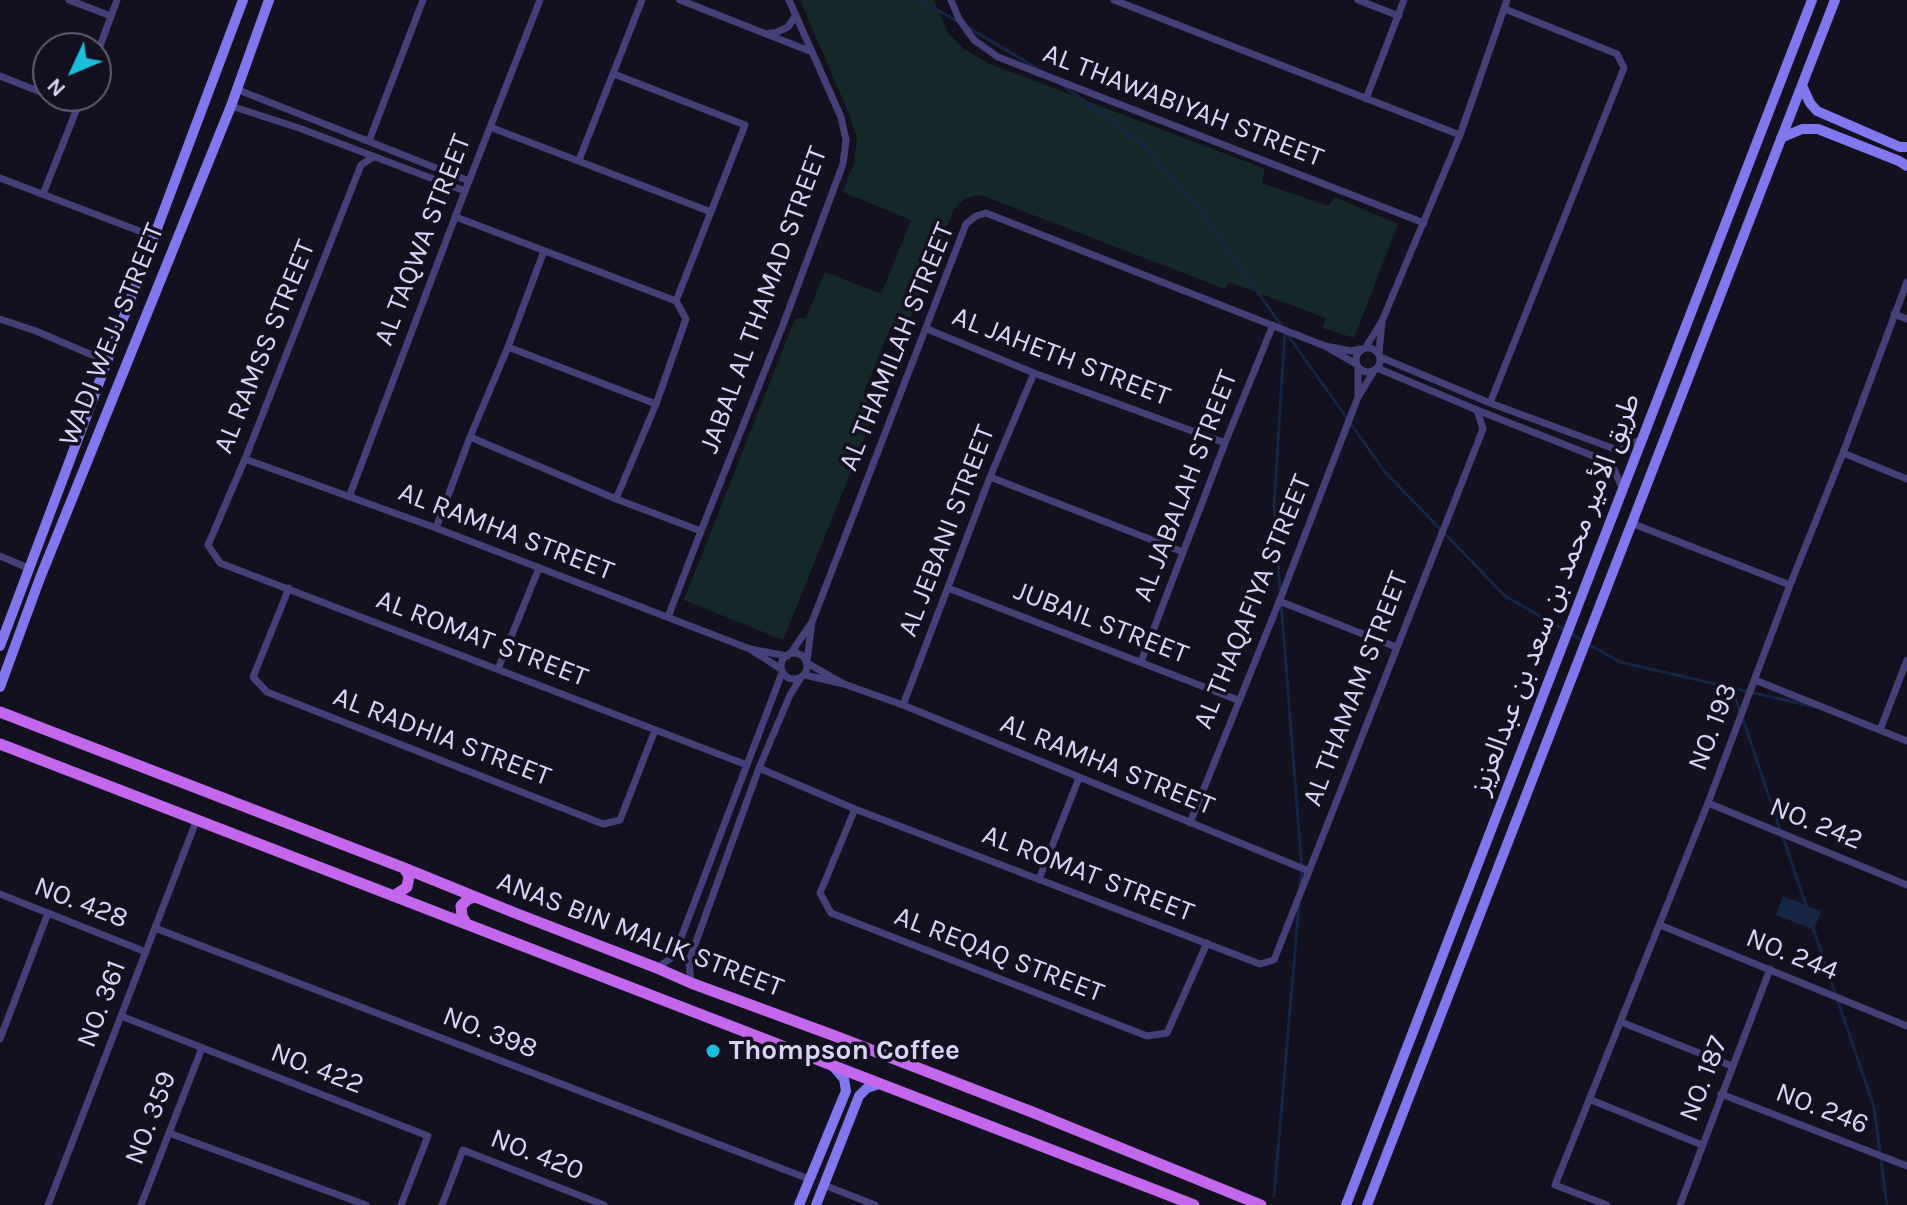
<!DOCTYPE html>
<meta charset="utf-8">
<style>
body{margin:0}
#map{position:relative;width:1907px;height:1205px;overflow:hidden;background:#131020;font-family:Karla,sans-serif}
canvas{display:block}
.north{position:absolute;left:32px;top:32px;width:80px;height:80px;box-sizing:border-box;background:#131020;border:2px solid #635e77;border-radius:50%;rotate:226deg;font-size:22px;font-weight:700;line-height:32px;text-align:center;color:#dad4f9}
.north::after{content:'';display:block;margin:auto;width:28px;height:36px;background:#1cbedd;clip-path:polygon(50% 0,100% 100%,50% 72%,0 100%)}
</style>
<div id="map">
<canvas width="1907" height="1205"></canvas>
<div class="north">N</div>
</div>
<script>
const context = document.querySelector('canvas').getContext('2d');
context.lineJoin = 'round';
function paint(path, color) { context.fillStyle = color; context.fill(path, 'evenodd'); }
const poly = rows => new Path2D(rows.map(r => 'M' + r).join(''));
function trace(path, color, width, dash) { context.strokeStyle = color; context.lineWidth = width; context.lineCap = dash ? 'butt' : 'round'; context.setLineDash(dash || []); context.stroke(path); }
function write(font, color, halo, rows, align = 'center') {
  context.font = font + ' Karla,"Noto Sans Arabic",sans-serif'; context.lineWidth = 7; context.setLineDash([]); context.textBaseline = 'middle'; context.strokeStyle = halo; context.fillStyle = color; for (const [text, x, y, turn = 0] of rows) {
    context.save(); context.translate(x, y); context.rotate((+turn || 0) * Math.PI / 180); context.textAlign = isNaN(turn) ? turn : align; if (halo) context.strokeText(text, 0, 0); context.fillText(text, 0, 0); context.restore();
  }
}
const green = poly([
 [800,0,934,0,948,33,964,49,988,63,1265,169,1262,183,1328,206,1335,197,1398,224,1354,338,1323,328,1326,318,1229,282,1225,289,981,195,965,198,953,211,907,328,890,328,865,390,878,405,783,640,684,600,795,319,806,318,825,272,881,294,911,220,843,192,854,163,857,139,850,116]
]);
const water = poly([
 [1783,896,1821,911,1814,930,1776,915]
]);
const stream = poly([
 [919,0,959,22],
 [969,28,1045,73],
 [1061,84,1141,143,1201,211,1283,328],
 [1287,334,1385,472,1505,596,1563,629],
 [1280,590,1274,506,1285,330],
 [1281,602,1302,870,1300,885],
 [1572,634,1580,639],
 [1590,645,1620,662,1815,707],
 [1732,688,1740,712],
 [1743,719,1780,830],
 [1783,837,1806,905],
 [1813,928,1874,1107,1887,1205],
 [1274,1196,1299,905]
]);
const street = poly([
 [69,0,111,16],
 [680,0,812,52],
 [951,0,959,19,974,40,998,57,1424,223],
 [1114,0,1460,135],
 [1358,0,1399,16],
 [770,33,775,33,788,27,796,15],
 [96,57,117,0],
 [614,74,745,125,676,301,686,319,656,404,616,499],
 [0,76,48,95],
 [236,89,469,181],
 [50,96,78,107],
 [1366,99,1404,0],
 [231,106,299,128,465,191],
 [490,127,711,212],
 [369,141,423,0],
 [373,157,361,165,245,459,208,545,220,563,747,765],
 [579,160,642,0],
 [0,178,155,237],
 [43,194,82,96],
 [456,217,676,301],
 [1894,314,1907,319],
 [0,319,36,331,106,361],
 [1382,321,1460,135,1507,0],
 [927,329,1034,373,1225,443],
 [508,347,656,404],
 [1366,347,1382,321,1379,353],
 '1356 360a12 12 0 1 1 24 0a12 12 0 1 1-24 0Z',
 [1380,357,1490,403,1612,448,1620,449,1642,439],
 [1356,364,1325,346,1351,351,1360,349],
 [1358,367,1358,397,1374,371],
 [1377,368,1477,410,1606,461,1613,467,1623,490],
 [1490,403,1624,68,1617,54,1505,9],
 [470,437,616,499,701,531],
 [1843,453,1907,479],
 [245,459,436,528,750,649],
 [990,477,1183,552],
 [349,497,465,191,540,0],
 [1631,523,1790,585],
 [436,528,470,437,508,347,544,251],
 [0,556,28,568],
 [289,588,253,677,267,692,603,824,620,820,655,730],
 [948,588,1238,700],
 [1279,601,1396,647],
 [668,617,701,531,783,325,843,164,846,140,841,117,789,0],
 [812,622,966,224,976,216,986,213,1325,346],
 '781 666a13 13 0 1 1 26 0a13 13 0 1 1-26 0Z',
 [791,653,812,622,807,661],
 [1141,662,1225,443,1273,325],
 [498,669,539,568],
 [781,669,750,649,787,656],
 [805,675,844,684,807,663],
 [1755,680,1907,741],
 [844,684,903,705,1309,871],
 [903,705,990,477,1034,373],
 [1880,730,1907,660],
 [759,768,855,809,1260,964,1274,960,1483,429,1477,410],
 [1708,803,1907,885],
 [855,809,820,893,831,913,1147,1036,1167,1033,1207,943],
 [1190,823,1281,597,1358,397],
 [1039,879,1079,778],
 [0,894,146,952],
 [1660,925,1907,1026],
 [155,928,809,1179],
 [657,968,674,956,782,673],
 [691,983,689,961,759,768,790,695,800,679],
 [121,1016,428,1136,401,1205],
 [1621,1022,1732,1066],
 [0,1039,48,913],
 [1721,1094,1907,1166],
 [1589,1099,1702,1145],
 [169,1133,366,1205],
 [824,1185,875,1205],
 [48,1205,197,819],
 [141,1205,202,1048],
 [442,1205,463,1150,604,1205],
 [1607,1205,1555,1185,1708,803,1790,585,1843,453,1907,282],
 [1680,1205,1770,969]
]);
const secondary = poly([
 [1802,86,1810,103,1817,111,1900,147,1907,147],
 [1781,138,1802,129,1818,129,1899,161,1907,166],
 [0,646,243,0],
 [0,687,40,578,231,106,269,0],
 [799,1205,846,1091,844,1079,832,1065],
 [816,1205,859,1096,867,1088,879,1084],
 [1346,1205,1812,0],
 [1367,1205,1835,0]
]);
const primary = poly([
 [0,712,404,868,515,913,657,968,691,983,835,1036,1032,1112,1261,1205],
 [0,744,1194,1205],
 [395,895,407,887,409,876,404,868],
 [466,923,462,916,461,906,468,899,476,897]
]);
const markers = [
 [713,1051,8,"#1cbedd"]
];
const streetNames = [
 ["AL THAWABIYAH STREET",1183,106,21],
 ["AL TAQWA STREET",423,240,-69],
 ["JABAL AL THAMAD STREET",764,300,-70],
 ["WADI WEJJ STREET",112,335,-68],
 ["AL RAMSS STREET",265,347,-68],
 ["AL THAMILAH STREET",897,347,-68],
 ["AL JAHETH STREET",1061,357,21],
 ["AL JABALAH STREET",1186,486,-69],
 ["AL JEBANI STREET",947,531,-69],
 ["AL RAMHA STREET",506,532,21],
 ["طريق الأمير محمد بن سعد بن عبدالعزيز",1556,594,-69],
 ["AL THAQAFIYA STREET",1253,602,-68],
 ["JUBAIL STREET",1101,623,21],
 ["AL ROMAT STREET",482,639,21],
 ["AL THAMAM STREET",1356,689,-69],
 ["NO. 193",1713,727,-69],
 ["AL RADHIA STREET",442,737,21],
 ["AL RAMHA STREET",1107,765,22],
 ["NO. 242",1816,824,22],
 ["AL ROMAT STREET",1088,874,21],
 ["NO. 428",81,903,21],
 ["ANAS BIN MALIK STREET",640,935,21],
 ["AL REQAQ STREET",999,955,21],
 ["NO. 244",1792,955,22],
 ["NO. 361",102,1004,-69],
 ["NO. 398",490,1033,21],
 ["NO. 422",317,1069,21],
 ["NO. 187",1704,1079,-69],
 ["NO. 246",1822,1109,21],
 ["NO. 359",151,1118,-69],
 ["NO. 420",537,1155,21]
];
const poiNames = [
 ["Thompson Coffee",729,1051]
];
paint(green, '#142829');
paint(water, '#152544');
trace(stream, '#152544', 3);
trace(street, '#464079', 7);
trace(secondary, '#8177ee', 10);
trace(primary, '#c368ec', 11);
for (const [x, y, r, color] of markers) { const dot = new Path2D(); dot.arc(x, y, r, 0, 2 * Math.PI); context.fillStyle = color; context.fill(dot); trace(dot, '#131020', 3); }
write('28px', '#dad4f9', '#131020', streetNames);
write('bold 28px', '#dad4f9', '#131020', poiNames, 'left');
</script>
